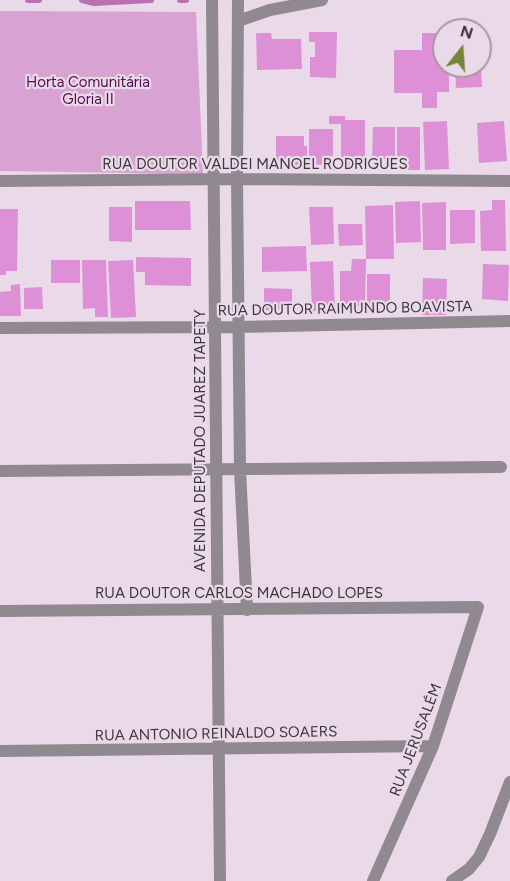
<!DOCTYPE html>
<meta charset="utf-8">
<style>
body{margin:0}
#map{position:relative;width:510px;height:881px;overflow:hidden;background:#ead9e8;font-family:Figtree,sans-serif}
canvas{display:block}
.north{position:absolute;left:432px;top:18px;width:60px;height:60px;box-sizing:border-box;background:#ead9e8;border:2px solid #a598a3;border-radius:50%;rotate:17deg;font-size:16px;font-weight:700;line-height:24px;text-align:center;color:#3d363c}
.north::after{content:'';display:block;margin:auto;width:21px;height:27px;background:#748535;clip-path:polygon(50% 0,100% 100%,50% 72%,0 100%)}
</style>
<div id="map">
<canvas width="510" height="881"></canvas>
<div class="north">N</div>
</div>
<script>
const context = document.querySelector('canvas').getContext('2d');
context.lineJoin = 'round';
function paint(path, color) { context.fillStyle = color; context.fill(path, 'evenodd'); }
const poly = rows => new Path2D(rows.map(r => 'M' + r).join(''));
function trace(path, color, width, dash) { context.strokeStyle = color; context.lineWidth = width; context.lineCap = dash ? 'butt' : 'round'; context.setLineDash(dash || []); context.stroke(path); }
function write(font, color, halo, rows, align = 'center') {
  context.font = font + ' Figtree,sans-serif'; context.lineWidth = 4.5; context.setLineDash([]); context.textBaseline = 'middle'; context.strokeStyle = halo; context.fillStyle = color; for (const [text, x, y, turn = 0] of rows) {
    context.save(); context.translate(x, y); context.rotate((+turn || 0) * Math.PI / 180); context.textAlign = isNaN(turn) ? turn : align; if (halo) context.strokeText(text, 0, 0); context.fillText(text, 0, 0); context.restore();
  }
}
const green = poly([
 [0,11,196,12,203,174,0,171]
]);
const stream = poly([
 [28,0,39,0],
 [82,0,94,3,151,0],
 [180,0,186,0]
]);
const building = poly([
 [309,32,337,32,336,78,310,77,310,57,315,57,315,42,309,42],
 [256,33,271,33,272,39,301,39,302,69,257,70],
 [422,33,444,33,444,66,449,66,449,92,437,92,437,108,422,108,422,93,394,93,394,50,422,50],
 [455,66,481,66,482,87,456,88],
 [329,116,345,116,345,120,365,120,365,168,341,167,341,124,329,124],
 [447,121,449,169,425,170,423,122],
 [504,121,507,161,479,163,477,123],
 [373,127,395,127,395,159,372,159],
 [397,127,420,127,420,170,397,170],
 [309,129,333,129,333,156,326,156,326,165,309,164],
 [276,136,304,136,304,146,307,146,307,160,303,160,303,165,276,165],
 [492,200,505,200,506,251,481,251,480,211,492,210],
 [135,201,190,201,191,230,135,230],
 [420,201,421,242,396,243,395,202],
 [446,202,446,250,423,250,422,203],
 [393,205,394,259,366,259,365,206],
 [109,207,132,207,132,242,109,241],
 [309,207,333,207,334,244,311,245],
 [0,209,18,209,17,271,6,271,6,275,0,275],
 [450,210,475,210,475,243,450,244],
 [338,224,362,224,363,245,339,246],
 [306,246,307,271,262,272,262,247],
 [136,257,191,258,191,286,145,285,145,272,136,272],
 [352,259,366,259,365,306,340,306,340,271,351,271],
 [51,260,80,260,80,283,51,283],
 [82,260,106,260,108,317,95,317,95,308,83,309],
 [133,260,136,317,111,318,108,261],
 [333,261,335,311,312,311,310,262],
 [483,264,509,265,508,301,482,299],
 [367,274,390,274,390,305,367,306],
 [423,278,447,279,446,315,422,315],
 [20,284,21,316,0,316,0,292,11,291,11,285],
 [42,287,43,309,24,309,24,288],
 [264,288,292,289,292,311,264,310]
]);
const street = poly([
 [212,0,220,881],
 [238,0,237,179,240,470,247,610],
 [238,21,270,10,322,0],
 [0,181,237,179,510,181],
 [0,328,238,327,510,321],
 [0,471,501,467],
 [0,611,478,607,433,746,373,881],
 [0,751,433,746],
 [452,881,469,869,479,857,490,834,510,782]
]);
const parkNames = [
 ["Horta Comunitária",88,83],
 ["Gloria II",88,100]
];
const streetNames = [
 ["RUA DOUTOR VALDEI MANOEL RODRIGUES",255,165],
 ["RUA DOUTOR RAIMUNDO BOAVISTA",345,309,-1],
 ["AVENIDA DEPUTADO JUAREZ TAPETY",201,441,-90],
 ["RUA DOUTOR CARLOS MACHADO LOPES",239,594],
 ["RUA ANTONIO REINALDO SOAERS",216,734,-1],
 ["RUA JERUSALÉM",416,740,-69]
];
paint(green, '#d8a2d2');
trace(stream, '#ba70b3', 6);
paint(building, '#dd90d5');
trace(street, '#90898f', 12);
write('15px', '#520d4e', '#ead9e8', parkNames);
write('15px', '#3d363c', '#ead9e8', streetNames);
</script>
